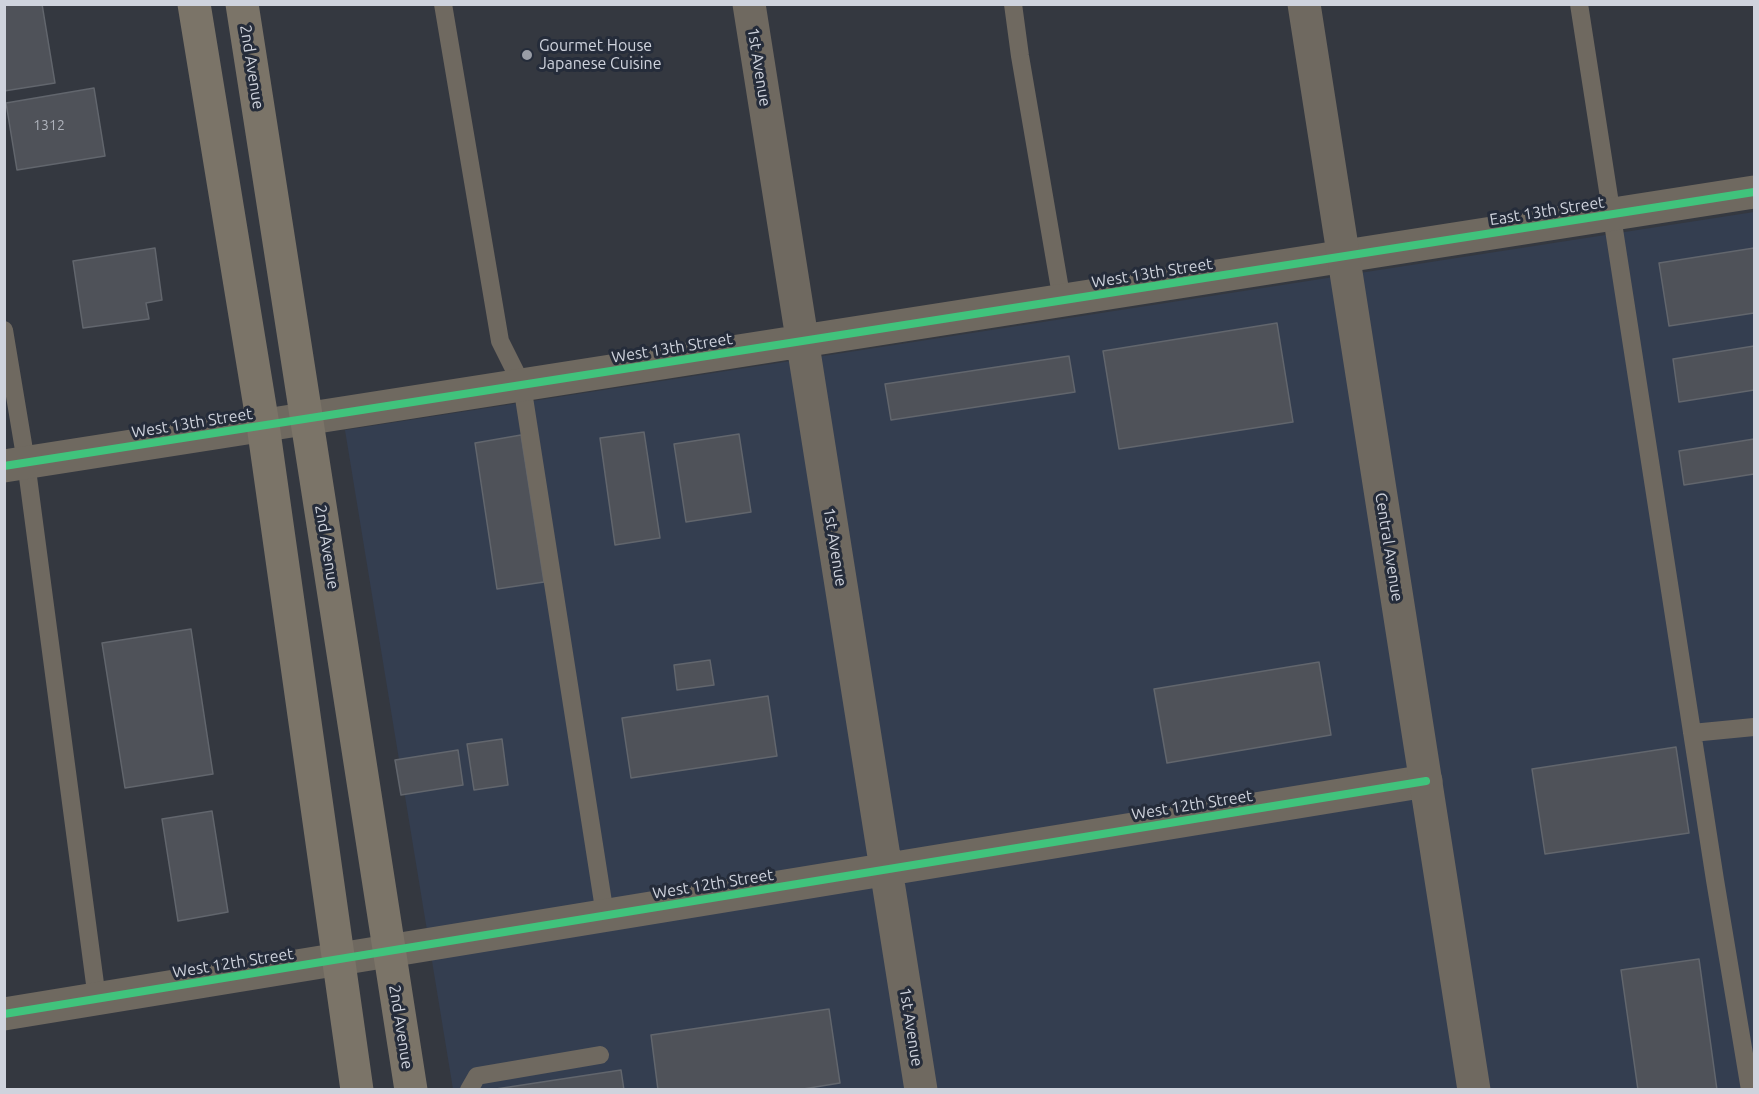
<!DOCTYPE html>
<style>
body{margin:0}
#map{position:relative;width:1759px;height:1094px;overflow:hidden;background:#343840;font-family:Ubuntu,sans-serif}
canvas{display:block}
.frame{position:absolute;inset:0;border:6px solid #cfd3dd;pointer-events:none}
</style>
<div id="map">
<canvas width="1759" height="1094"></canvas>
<div class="frame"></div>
</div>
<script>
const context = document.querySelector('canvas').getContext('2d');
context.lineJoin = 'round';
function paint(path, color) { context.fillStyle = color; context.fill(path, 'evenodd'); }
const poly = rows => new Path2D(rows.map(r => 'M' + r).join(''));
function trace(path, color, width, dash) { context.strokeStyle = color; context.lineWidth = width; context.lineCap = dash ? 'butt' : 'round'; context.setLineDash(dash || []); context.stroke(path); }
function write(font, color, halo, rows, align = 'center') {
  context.font = font + ' Ubuntu,sans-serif'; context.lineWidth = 6; context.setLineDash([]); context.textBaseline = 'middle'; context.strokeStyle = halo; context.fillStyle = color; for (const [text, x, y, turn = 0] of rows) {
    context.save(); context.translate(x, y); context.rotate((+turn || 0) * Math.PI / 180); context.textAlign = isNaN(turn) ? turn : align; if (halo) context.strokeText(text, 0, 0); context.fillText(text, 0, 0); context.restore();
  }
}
const built = poly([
 [1754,212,1754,1089,453,1089,345,430]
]);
const building = poly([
 [4,4,42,4,55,83,4,91,4,4],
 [94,88,105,156,17,170,6,103,94,88],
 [155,248,162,300,146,303,149,319,83,328,73,261,155,248],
 [1754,248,1754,313,1669,326,1659,263,1754,248],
 [1277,323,1293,422,1119,449,1103,351,1277,323],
 [1754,346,1754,390,1679,402,1673,359,1754,346],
 [1069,356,1075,392,891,420,885,384,1069,356],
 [644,432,660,538,615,545,600,438,644,432],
 [739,434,751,512,686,522,674,444,739,434],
 [521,435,544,582,497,589,475,443,521,435],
 [1754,439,1754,474,1684,485,1679,451,1754,439],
 [191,629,213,774,125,788,102,643,191,629],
 [710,660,714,685,677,690,674,665,710,660],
 [1319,662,1331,735,1167,763,1154,689,1319,662],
 [768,696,777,756,631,778,622,718,768,696],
 [502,739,508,785,474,790,467,744,502,739],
 [1676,747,1689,833,1545,854,1532,769,1676,747],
 [458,750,463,785,401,795,395,760,458,750],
 [212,811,228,912,178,921,162,819,212,811],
 [1699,959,1717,1090,1638,1090,1621,970,1699,959],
 [829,1009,840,1083,797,1090,658,1090,651,1035,829,1009],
 [621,1070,624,1090,496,1090,496,1089,621,1070]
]);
const service = poly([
 [443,4,500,341,522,385,605,915],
 [1013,4,1020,56,1062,301],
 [1579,4,1715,880,1750,1090],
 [4,330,26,462,97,999],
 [1692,733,1754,727],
 [469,1090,477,1076,600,1055]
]);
const minor = poly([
 [749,4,921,1090],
 [4,466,1754,192],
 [4,1014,1426,781]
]);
const tertiary = poly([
 [1304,4,1474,1090]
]);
const secondary = poly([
 [194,4,263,425,357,1090],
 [242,4,411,1090]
]);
const cycleway = poly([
 [4,466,1754,192],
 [4,1014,1426,781]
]);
const markers = [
 [527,55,6,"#999da6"]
];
const numberNames = [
 ["1312",49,125]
];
const poiNames = [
 ["Gourmet House",539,46],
 ["Japanese Cuisine",539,64]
];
const streetNames = [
 ["2nd Avenue",252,67,81],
 ["1st Avenue",759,67,81],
 ["East 13th Street",1547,211,-9],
 ["West 13th Street",1152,273,-9],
 ["West 13th Street",672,348,-9],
 ["West 13th Street",192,423,-9],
 ["2nd Avenue",327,547,81],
 ["1st Avenue",835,547,81],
 ["Central Avenue",1389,547,81],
 ["West 12th Street",1192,805,-9],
 ["West 12th Street",713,884,-9],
 ["West 12th Street",233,963,-9],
 ["2nd Avenue",401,1027,81],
 ["1st Avenue",911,1027,81]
];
paint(built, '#343e50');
paint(building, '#4f5259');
trace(building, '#62666d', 1.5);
trace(service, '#6f6960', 18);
trace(minor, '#6f6960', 33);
trace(tertiary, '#6f6960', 33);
trace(secondary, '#7b7468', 33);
trace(cycleway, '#40c37c', 8);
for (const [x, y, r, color] of markers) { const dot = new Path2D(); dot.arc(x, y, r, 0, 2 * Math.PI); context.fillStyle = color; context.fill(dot); trace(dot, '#252c3a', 2); }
write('14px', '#afb3bc', null, numberNames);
write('16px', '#cfd3dd', '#252c3a', poiNames, 'left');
write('16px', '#cfd3dd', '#252c3a', streetNames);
</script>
